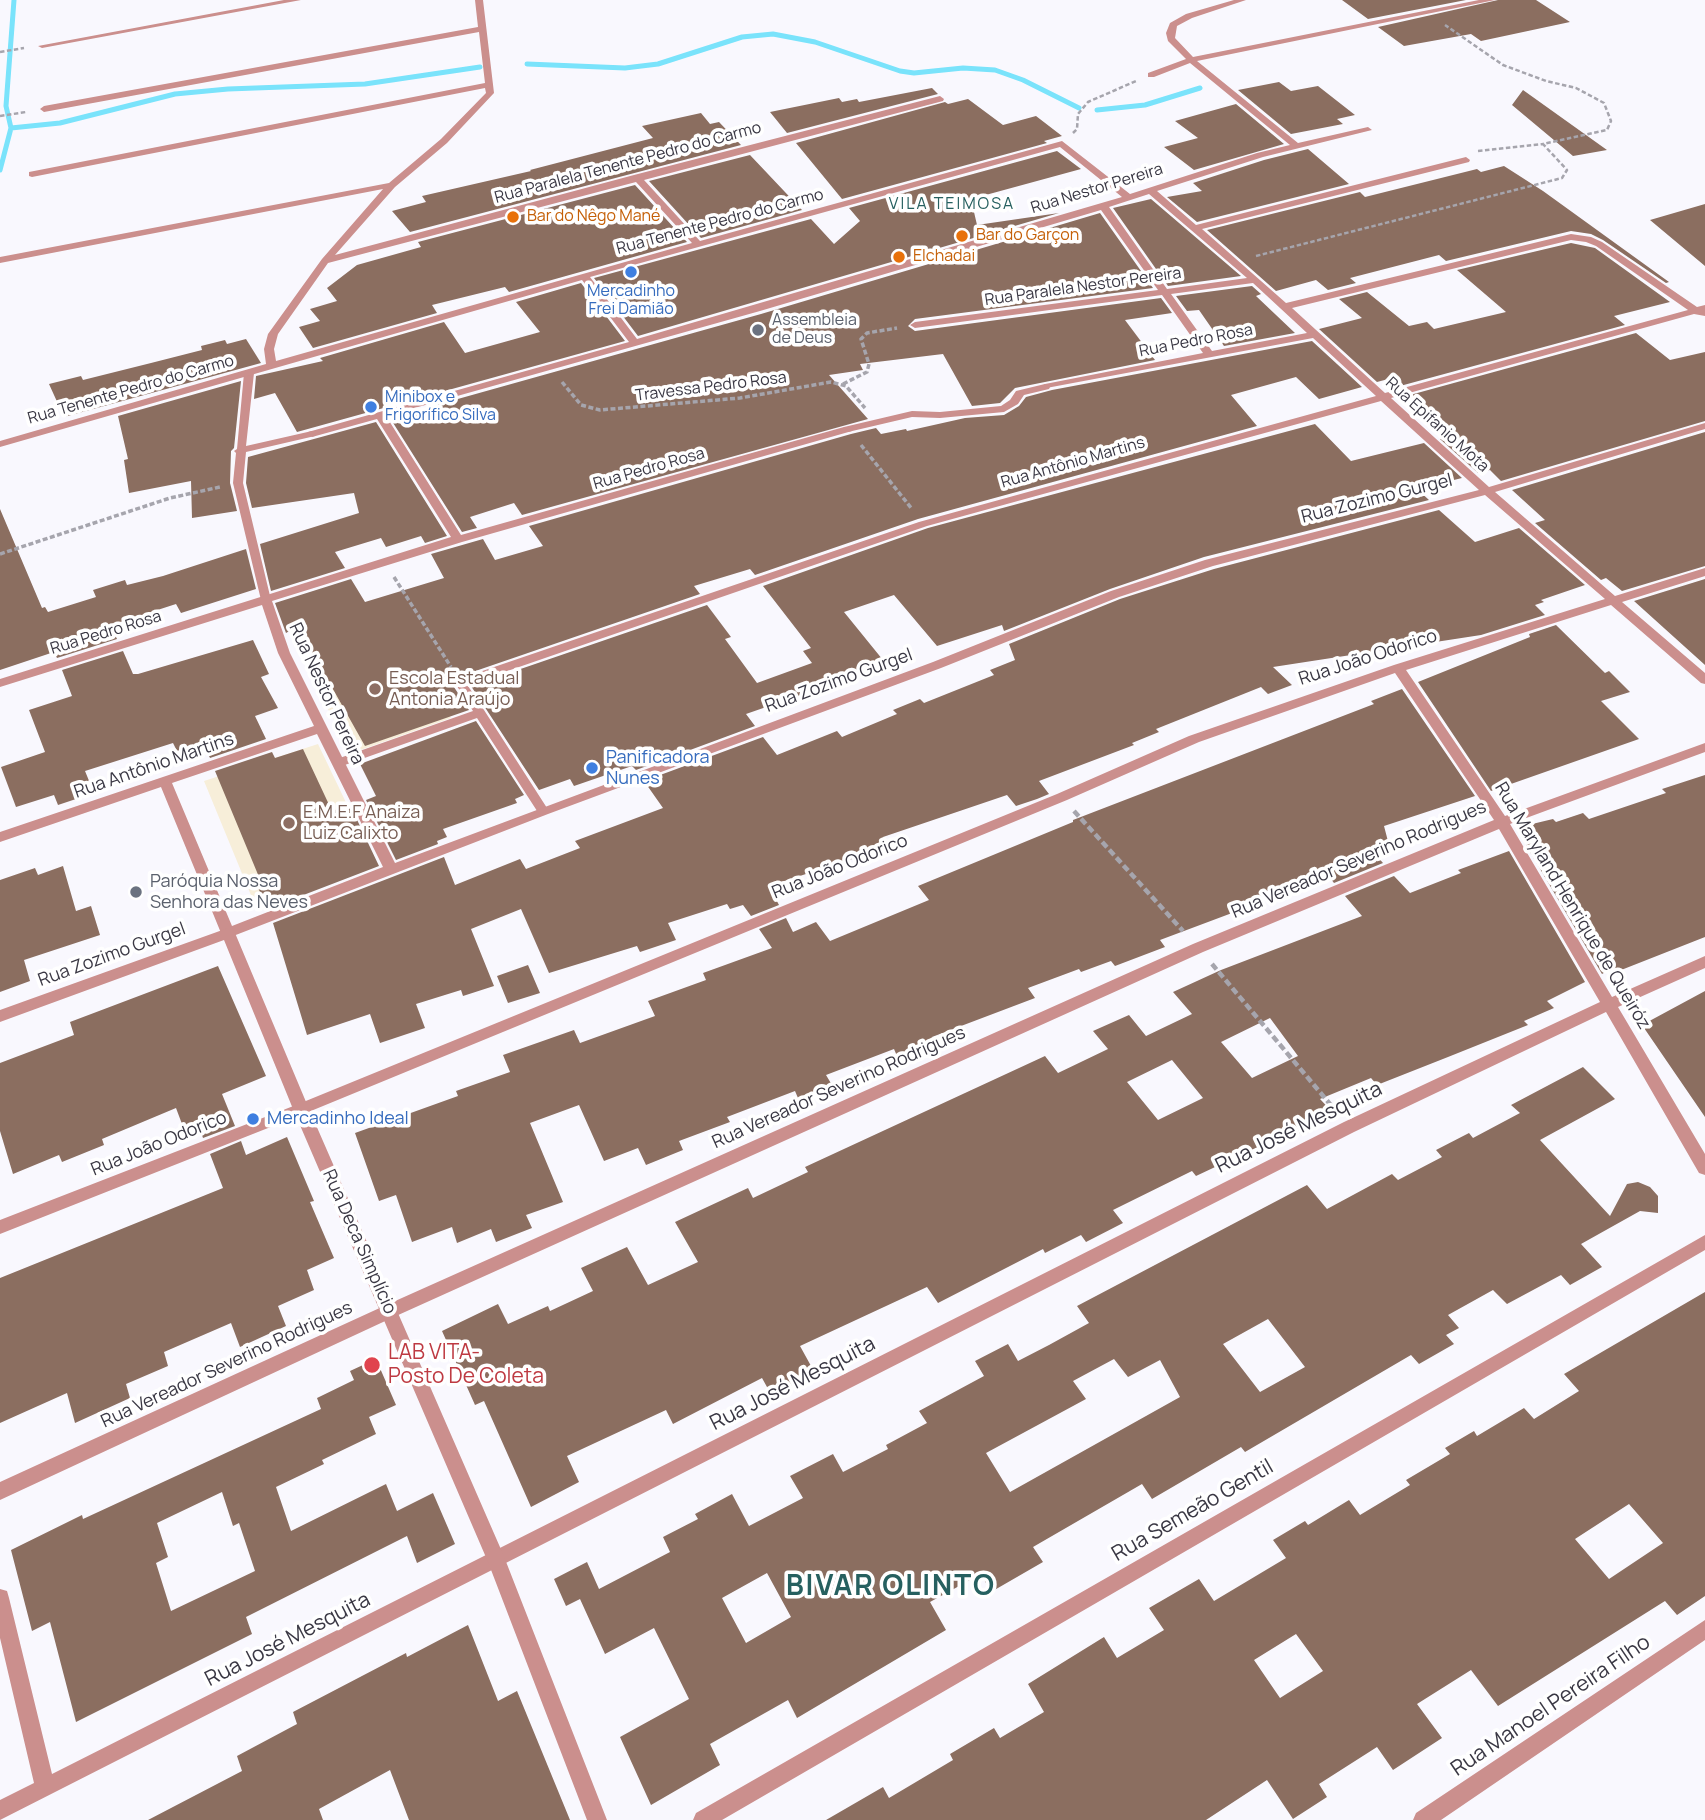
<!DOCTYPE html>
<meta charset="utf-8">
<style>
body{margin:0}
canvas{display:block;background:#f9f8fe}
</style>
<canvas width="1705" height="1820"></canvas>
<script>
const context = document.querySelector('canvas').getContext('2d');
context.lineJoin = 'round';
function paint(path, color) { context.fillStyle = color; context.fill(path, 'evenodd'); }
const poly = rows => new Path2D(rows.map(r => 'M' + r).join(''));
function trace(path, color, width, dash) { context.strokeStyle = color; context.lineWidth = width; context.lineCap = dash ? 'butt' : 'round'; context.setLineDash(dash || []); context.stroke(path); }
function write(font, color, halo, rows, align = 'center') {
  context.font = font + ' Manrope,sans-serif'; context.lineWidth = 7; context.setLineDash([]); context.textBaseline = 'middle'; context.strokeStyle = halo; context.fillStyle = color; for (const [text, x, y, turn = 0] of rows) {
    context.save(); context.translate(x, y); context.rotate((+turn || 0) * Math.PI / 180); context.textAlign = isNaN(turn) ? turn : align; if (halo) context.strokeText(text, 0, 0); context.fillText(text, 0, 0); context.restore();
  }
}
const education = poly([
 [401,637,451,718,352,753,306,669],
 [318,744,375,863,255,905,204,781]
]);
const stream = poly([
 [527,64,625,68,658,64,742,37,773,34,815,42,900,71,914,73,963,68,995,70,1023,80,1079,108],
 [1097,110,1145,105,1200,88],
 [11,128,60,123,175,94,228,89,365,84,480,67],
 [0,170,11,128,6,106,14,0]
]);
const building = poly([
 [1342,0,1466,0,1368,19],
 [1498,0,1536,0,1570,22,1481,41,1471,34,1404,46,1378,27],
 [1279,82,1291,91,1318,86,1355,115,1337,119,1343,124,1291,134,1238,90],
 [932,88,938,94,787,133,770,112,839,98,842,102,857,99,859,102],
 [1523,90,1607,150,1573,156,1512,105],
 [968,99,1003,125,1036,116,1062,136,1044,141,1047,143,842,199,796,143,945,102,948,104],
 [1236,104,1284,144,1194,170,1164,147,1198,138,1175,121],
 [701,113,710,124,719,122,741,145,410,232,392,211,426,202,422,196,531,171,530,170,653,138,642,126],
 [1308,149,1349,184,1197,222,1167,197,1202,191,1193,183,1264,160],
 [1057,151,1081,169,971,199,977,225,1059,213,638,336,594,278,811,219,834,244,860,221,849,208],
 [750,155,802,210,701,238,649,181],
 [1504,166,1543,191,1669,282,1666,283,1603,240,1591,234,1571,231,1446,261,1439,255,1350,278,1356,283,1328,290,1316,280,1276,291,1207,230,1360,192,1365,197,1477,169,1481,172],
 [635,185,687,242,509,292,505,287,432,305,437,313,313,348,299,327,320,321,310,309,337,301,327,288,357,265,421,247,418,242],
 [1151,199,1241,276,1168,286,1113,208],
 [1705,204,1705,266,1650,220],
 [1100,213,1153,288,915,319,908,326,915,331,1161,298,1172,313,1125,320,1155,360,1015,388,1000,403,972,406,943,354,860,364,863,370,829,375,868,419,522,515,514,503,470,517,477,528,462,532,390,418,761,314],
 [1571,243,1595,248,1670,302,1614,316,1625,325,1400,386,1392,378,1377,382,1319,329,1362,318,1339,299,1367,292,1409,326,1427,322,1434,329,1506,312,1457,270],
 [581,283,625,341,297,432,275,393,254,399,256,376,323,361,320,358,444,322,465,353,540,332,516,302],
 [1252,286,1261,294,1256,296,1295,333,1224,346,1199,310,1187,311,1176,296],
 [1636,333,1670,360,1705,352,1705,421,1501,481,1490,470,1478,473,1440,439,1451,437,1410,395],
 [246,339,261,363,64,417,49,384,81,376,83,380,151,363,202,350,201,346,225,340,227,344],
 [1312,341,1362,387,1319,399,1296,377,1231,395,1257,426,918,519,755,575,750,569,694,586,700,594,455,678,452,684,469,710,365,746,316,659,309,661,293,629,286,633,275,603,351,579,365,602,444,578,431,554,483,539,495,560,543,546,529,526,851,434,876,428,881,434,906,429,907,431,965,418,1004,415,1019,406,1026,397,1052,390],
 [241,381,234,448,231,451,230,483,237,511,192,518,191,481,129,493,124,460,128,459,118,416],
 [376,422,447,536,425,543,421,536,386,547,381,538,335,552,345,568,271,591,260,544,359,513,354,493,252,508,246,483,248,457],
 [1315,424,1351,461,1424,443,1462,478,1417,489,1429,500,1204,557,1110,589,1004,631,1002,625,937,646,894,595,844,612,887,665,746,714,755,726,636,770,632,766,574,786,570,779,539,790,471,686,707,605,731,637,725,639,757,683,812,663,803,651,811,648,763,586,928,528],
 [1705,432,1705,566,1622,591,1606,578,1601,580,1535,523,1545,520,1512,490],
 [0,509,42,608,45,607,48,612,96,597,93,590,125,580,127,585,163,576,246,549,256,589,181,613,176,604,111,625,117,639,57,658,54,652,0,670],
 [1439,510,1475,542,1519,528,1585,585,1541,600,1544,602,1535,605,1545,615,1481,635,1273,667,1292,685,1268,694,1261,687,1156,729,1159,732,1132,743,1134,745,1039,781,1049,794,1037,799,1016,806,1007,795,883,837,889,847,769,886,779,905,751,916,743,905,730,909,727,904,668,923,676,940,640,952,637,946,549,973,521,909,471,929,494,986,463,996,461,990,416,1004,425,1028,380,1043,370,1014,307,1035,273,923,444,857,455,885,520,859,526,869,580,848,575,841,663,808,644,781,763,737,777,755,837,731,842,737,897,714,893,710,920,699,924,703,994,675,990,670,1015,660,1009,644,1120,599,1214,569],
 [1705,579,1705,665,1634,601],
 [1556,625,1605,673,1609,671,1630,692,1601,701,1639,739,1491,791,1418,682,1530,637,1529,634],
 [253,640,269,674,261,677,278,708,255,716,266,739,210,758,203,743,177,751,173,743,85,771,94,793,58,805,54,795,16,807,1,767,45,752,29,710,72,696,62,670,123,651,133,674,138,674],
 [1402,689,1475,796,1384,826,1390,849,1375,854,1383,863,1334,883,1327,874,1319,876,1245,905,1248,907,1160,940,1165,947,1115,966,1111,961,1081,972,1079,969,1028,988,1035,998,932,1037,935,1042,897,1056,894,1049,826,1075,832,1085,798,1098,795,1091,727,1117,730,1122,679,1141,683,1150,646,1165,638,1148,604,1161,579,1105,530,1123,563,1202,526,1215,532,1228,496,1242,491,1229,457,1243,452,1227,412,1242,396,1195,379,1201,355,1133,458,1096,456,1091,510,1072,503,1055,574,1030,580,1043,655,1016,648,1001,706,980,703,973,772,948,759,929,786,918,793,932,816,922,830,941,929,900,918,886,1073,822,1073,820,1374,704,1371,701],
 [476,721,524,795,515,799,517,803,443,829,447,837,437,841,438,844,396,860,366,800,376,796,360,764],
 [303,749,332,811,350,805,379,866,267,909,254,878,259,877,215,771,272,752,275,758],
 [1705,775,1705,937,1611,974,1609,970,1602,974,1526,845,1540,840,1528,825,1553,819,1556,822,1583,813,1589,819,1666,793,1662,789],
 [1509,851,1585,982,1547,1001,1554,1008,1524,1021,1528,1025,1448,1057,1377,1085,1371,1078,1320,1099,1337,1117,1302,1136,1296,1129,1196,1176,1192,1171,1113,1210,1123,1223,1086,1242,1081,1235,1045,1253,1043,1249,938,1303,927,1287,800,1346,816,1375,772,1396,762,1378,673,1424,666,1410,567,1456,579,1482,531,1507,484,1401,475,1405,442,1331,498,1304,508,1324,548,1306,550,1311,593,1291,581,1268,627,1247,648,1285,698,1262,675,1222,748,1188,753,1198,808,1172,805,1167,1045,1056,1058,1073,1108,1049,1093,1031,1129,1015,1146,1036,1192,1014,1173,992,1221,970,1362,916,1345,896,1394,876,1410,893,1461,873,1458,870],
 [1270,1018,1298,1056,1252,1078,1221,1042],
 [1172,1060,1203,1098,1158,1120,1127,1082],
 [63,866,76,911,91,906,100,935,24,960,30,981,0,992,0,880,35,868,38,875],
 [528,965,540,993,508,1003,497,976],
 [218,966,266,1076,222,1094,235,1126,203,1138,199,1126,185,1132,176,1108,102,1139,104,1145,62,1162,59,1155,13,1174,0,1131,0,1063,74,1035,70,1022],
 [1705,991,1705,1117,1642,1025],
 [1583,1067,1615,1099,1540,1140,1610,1216,1627,1184,1638,1182,1650,1187,1658,1196,1658,1213,1640,1211,1581,1244,1602,1267,1570,1285,1561,1275,1507,1304,1493,1290,1448,1315,1459,1328,1446,1335,1454,1344,1419,1364,1411,1355,1245,1452,1241,1447,1152,1499,1142,1484,1033,1547,1043,1562,991,1592,981,1574,930,1602,946,1630,797,1718,788,1700,710,1744,720,1765,651,1805,620,1737,689,1699,654,1628,605,1654,580,1599,566,1606,554,1579,587,1562,599,1589,670,1552,663,1537,698,1519,695,1514,732,1494,749,1526,803,1498,790,1476,833,1454,843,1472,888,1449,886,1445,927,1423,919,1411,984,1376,975,1361,1008,1344,1018,1361,1049,1345,1089,1323,1077,1306,1307,1185,1327,1209,1392,1174,1398,1180,1442,1157,1436,1150,1469,1133,1473,1138,1520,1113,1511,1105],
 [1268,1319,1305,1367,1260,1392,1223,1344],
 [1114,1359,1128,1377,1160,1360,1180,1397,1010,1492,986,1453,1086,1399,1073,1381],
 [767,1573,791,1617,746,1643,722,1598],
 [287,1137,314,1201,310,1202,334,1258,307,1270,314,1290,278,1306,286,1326,240,1347,231,1323,164,1352,168,1366,126,1384,130,1398,75,1423,67,1393,0,1423,0,1278,223,1188,210,1154,241,1141,246,1155],
 [1705,1292,1705,1596,1677,1615,1665,1601,1498,1706,1471,1670,1417,1704,1442,1738,1393,1770,1377,1747,1319,1784,1327,1797,1293,1819,1267,1780,1206,1820,826,1820,883,1787,889,1798,953,1760,950,1754,994,1728,1000,1738,1044,1712,1028,1684,1104,1637,1117,1658,1164,1630,1149,1608,1199,1579,1214,1601,1286,1558,1273,1540,1305,1521,1308,1525,1349,1500,1360,1515,1410,1485,1406,1480,1450,1454,1445,1448,1474,1431,1477,1436,1524,1408,1534,1419,1579,1391,1564,1374],
 [1629,1504,1663,1543,1609,1579,1575,1539],
 [1296,1634,1323,1671,1280,1698,1254,1660],
 [376,1359,396,1405,369,1417,376,1434,322,1460,324,1464,276,1487,291,1531,386,1484,397,1511,433,1493,455,1544,417,1563,407,1536,246,1617,252,1634,76,1722,50,1622,32,1631,11,1550,82,1515,83,1519,321,1409,317,1398,354,1380,350,1371],
 [222,1492,233,1526,239,1523,255,1571,171,1611,156,1563,168,1557,157,1523],
 [468,1625,498,1701,517,1691,570,1820,409,1820,390,1770,319,1809,323,1820,148,1820,242,1771,237,1756,297,1724,293,1712,406,1653,407,1657]
]);
const pathFar2 = poly([
 [0,52,24,48],
 [0,116,26,112],
 [1073,133,1077,129,1078,114,1088,102,1136,81],
 [1478,151,1543,144],
 [1256,256,1562,178,1567,170,1543,144,1607,130,1611,121,1604,103,1576,88,1546,81,1503,65,1445,25]
]);
const pathFar1 = poly([
 [562,382,581,405,600,410,740,398,831,382,846,386,865,408],
 [843,384,867,372,869,364,861,339,867,333,897,328],
 [861,445,912,509],
 [0,554,170,498,220,487],
 [394,577,451,667]
]);
const path = poly([
 [1074,811,1183,931],
 [1212,964,1335,1110]
]);
const service = poly([
 [249,370,254,373,246,446,312,431,317,434,315,436,246,452,243,483,271,600,266,603,261,600,233,483,236,453,234,451,237,449,244,373,249,370],
 [460,679,464,680,484,710,547,808,549,811,547,814,539,814,477,718,342,766,334,766,332,763,334,760,473,711,455,683,460,679]
]);
const pedestrian = poly([
 [1045,384,1050,387,1049,389,1024,395,1018,404,1004,412,940,418,912,417,848,432,843,429,844,427,912,411,940,412,1001,406,1010,400,1016,391,1045,384]
]);
const minor = poly([
 [284,0,301,0,42,48,38,46,284,0],
 [475,0,483,0,494,93,447,143,395,187,335,255,634,175,940,96,944,99,943,101,644,180,700,241,1062,141,1130,194,1257,153,1290,145,1190,63,1154,77,1148,77,1148,73,1186,59,1168,41,1166,33,1170,23,1186,14,1234,0,1246,0,1192,18,1177,26,1175,38,1193,57,1479,0,1495,0,1197,61,1298,143,1368,127,1372,130,1263,157,1157,191,1196,225,1466,157,1470,160,1469,162,1202,229,1286,303,1571,234,1591,237,1602,242,1697,307,1705,305,1705,316,1694,314,1391,398,1489,487,1705,423,1705,429,1495,492,1615,596,1705,568,1705,576,1622,602,1705,673,1705,684,1701,683,1611,605,1406,670,1505,816,1705,743,1705,752,1510,824,1612,997,1705,956,1705,968,1618,1007,1705,1154,1705,1175,1699,1173,1606,1012,1354,1132,0,1820,0,1800,34,1783,0,1638,0,1589,7,1591,9,1598,52,1774,1344,1122,1600,1002,1499,829,1203,952,396,1316,0,1500,0,1482,384,1306,1193,944,1494,820,1395,673,1199,742,1067,800,306,1113,0,1234,0,1220,296,1105,1057,794,1189,736,1394,665,1605,599,1485,495,1213,566,1119,597,941,668,548,814,228,938,223,937,221,933,161,787,0,842,0,832,314,726,278,653,262,605,0,687,0,679,451,537,377,419,312,437,307,434,308,432,629,342,582,280,0,447,0,441,266,364,264,349,268,334,322,259,383,189,0,263,0,257,389,183,441,139,486,93,485,88,32,177,29,176,29,172,485,83,479,32,44,112,40,109,44,106,478,27,475,0],
 [1060,147,1122,197,637,339,590,277,1060,147],
 [636,182,692,243,276,361,274,349,278,334,328,263,636,182],
 [1149,194,1247,278,1167,289,1109,207,1149,194],
 [1101,210,1158,290,915,322,910,325,915,328,1162,295,1203,353,1045,384,1040,387,1041,389,1313,338,1376,396,919,522,456,680,454,683,456,686,464,686,927,526,1381,401,1479,490,1205,560,1111,591,933,662,395,863,290,653,272,601,462,542,852,431,853,429,852,427,844,427,461,535,386,416,760,311,1101,210],
 [1571,240,1586,242,1596,246,1688,310,1385,393,1292,308,1571,240],
 [1253,283,1307,333,1212,351,1171,294,1253,283],
 [317,734,383,867,232,926,172,783,317,734],
 [1705,1235,1705,1250,722,1820,693,1820,696,1813,1705,1235],
 [1705,1620,1705,1640,1441,1820,1413,1820,1416,1813,1705,1620]
]);
const tertiary = poly([
 [228,928,233,929,235,933,309,1109,503,1554,607,1820,587,1820,488,1562,293,1109,224,940,0,1022,0,1010,228,928]
]);
const markers = [
 [513,217,7,"#e8710a"],
 [962,236,7,"#e8710a"],
 [899,257,7,"#e8710a"],
 [631,272,7,"#3f7fe0"],
 [758,330,7,"#6b7280"],
 [371,407,7,"#3f7fe0"],
 [375,689,7,"#8d6e63"],
 [592,768,7,"#3f7fe0"],
 [289,823,7,"#8d6e63"],
 [136,892,7,"#6b7280"],
 [253,1119,7,"#3f7fe0"],
 [372,1365,9,"#e0444e"]
];
const farStreetnames = [
 ["Rua Paralela Tenente Pedro do Carmo",628,163,-15],
 ["Rua Nestor Pereira",1097,189,-17],
 ["Rua Tenente Pedro do Carmo",720,222,-15],
 ["Rua Paralela Nestor Pereira",1083,287,-8],
 ["Rua Pedro Rosa",1196,341,-11],
 ["Travessa Pedro Rosa",711,387,-7],
 ["Rua Tenente Pedro do Carmo",131,390,-16],
 ["Rua Epifanio Mota",1437,425,42],
 ["Rua Antônio Martins",1073,463,-16],
 ["Rua Pedro Rosa",649,469,-16],
 ["Rua Pedro Rosa",106,633,-17]
];
const farNeighbourhoodnames = [
 ["VILA TEIMOSA",952,205]
];
const farFoodnames = [
 ["Bar do Nêgo Mané",527,217],
 ["Bar do Garçon",976,236],
 ["Elchadai",913,257]
];
const farShopnames = [
 ["Mercadinho",631,292],
 ["Frei Damião",631,310],
 ["Minibox e",385,398,"left"],
 ["Frigorífico Silva",385,416,"left"]
];
const farWorshipnames = [
 ["Assembleia",772,321],
 ["de Deus",772,339]
];
const streetNames = [
 ["Rua Zozimo Gurgel",1377,499,-14],
 ["Rua João Odorico",1368,658,-18],
 ["Rua Zozimo Gurgel",839,681,-20],
 ["Rua Nestor Pereira",326,694,65],
 ["Rua Antônio Martins",154,766,-19],
 ["Rua Vereador Severino Rodrigues",1359,860,-23],
 ["Rua João Odorico",840,867,-22],
 ["Rua Maryland Henrique de Queiróz",1572,906,59],
 ["Rua Zozimo Gurgel",112,955,-20],
 ["Rua Vereador Severino Rodrigues",839,1088,-24],
 ["Rua João Odorico",159,1144,-22],
 ["Rua Deca Simplício",359,1242,66],
 ["Rua Vereador Severino Rodrigues",227,1365,-25]
];
const educationNames = [
 ["Escola Estadual",389,679],
 ["Antonia Araújo",389,700],
 ["E.M.E.F Anaiza",303,813],
 ["Luiz Calixto",303,834]
];
const shopNames = [
 ["Panificadora",606,758],
 ["Nunes",606,779],
 ["Mercadinho Ideal",267,1119]
];
const worshipNames = [
 ["Paróquia Nossa",150,882],
 ["Senhora das Neves",150,903]
];
const nearStreetnames = [
 ["Rua José Mesquita",1299,1128,-26],
 ["Rua José Mesquita",793,1384,-27],
 ["Rua Semeão Gentil",1193,1511,-30],
 ["Rua José Mesquita",288,1640,-27],
 ["Rua Manoel Pereira Filho",1551,1706,-34]
];
const nearHealthnames = [
 ["LAB VITA-",388,1353],
 ["Posto De Coleta",388,1377]
];
const nearDistrictnames = [
 ["BIVAR OLINTO",891,1587]
];
paint(education, '#f7eed9');
trace(stream, '#7ae3fb', 5);
paint(building, '#8b6e60');
trace(pathFar2, '#a6a5ad', 2.5, [4.5, 2.5]);
trace(pathFar1, '#a6a5ad', 3.5, [5, 2.5]);
trace(path, '#a6a5ad', 4.5, [7, 3.5]);
paint(service, '#cb8f8d');
paint(pedestrian, '#cb8f8d');
paint(minor, '#cb8f8d');
paint(tertiary, '#cb8f8d');
for (const [x, y, r, color] of markers) { const dot = new Path2D(); dot.arc(x, y, r, 0, 2 * Math.PI); context.fillStyle = color; context.fill(dot); trace(dot, '#fff', 2.5); }
write('16px', '#3a3844', '#fff', farStreetnames);
context.letterSpacing = '2px';
write('16px', '#266060', '#fff', farNeighbourhoodnames);
context.letterSpacing = '0px';
write('16px', '#c56008', '#fff', farFoodnames, 'left');
write('16px', '#366cbe', '#fff', farShopnames);
write('16px', '#5b616d', '#fff', farWorshipnames, 'left');
write('18px', '#3a3844', '#fff', streetNames);
write('18px', '#785e54', '#fff', educationNames, 'left');
write('18px', '#366cbe', '#fff', shopNames, 'left');
write('18px', '#5b616d', '#fff', worshipNames, 'left');
write('21px', '#3a3844', '#fff', nearStreetnames);
write('21px', '#be3a42', '#fff', nearHealthnames, 'left');
context.letterSpacing = '2px';
write('bold 28px', '#266060', '#fff', nearDistrictnames);
context.letterSpacing = '0px';
</script>
